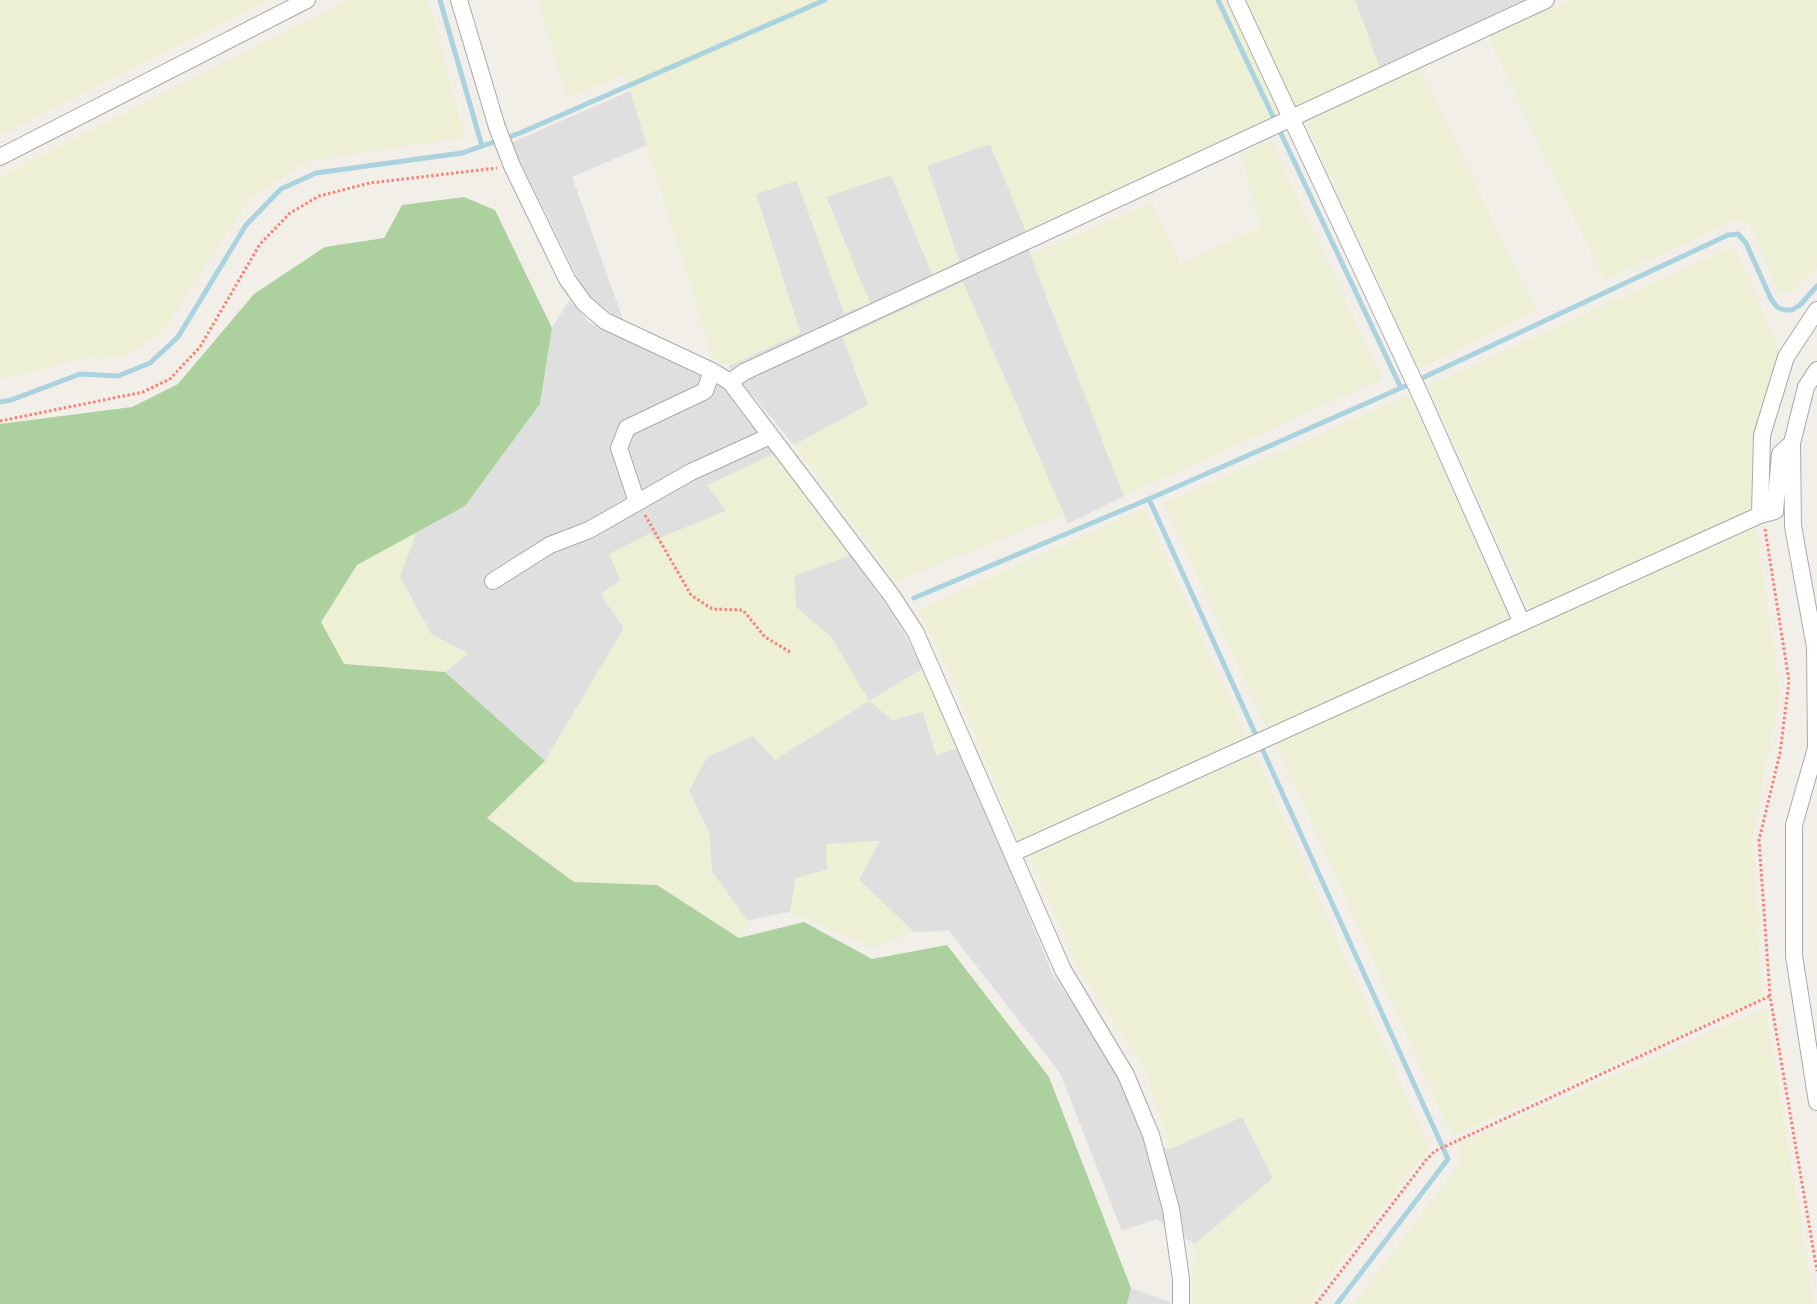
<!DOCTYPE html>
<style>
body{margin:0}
canvas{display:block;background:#f2efe9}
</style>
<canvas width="1817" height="1304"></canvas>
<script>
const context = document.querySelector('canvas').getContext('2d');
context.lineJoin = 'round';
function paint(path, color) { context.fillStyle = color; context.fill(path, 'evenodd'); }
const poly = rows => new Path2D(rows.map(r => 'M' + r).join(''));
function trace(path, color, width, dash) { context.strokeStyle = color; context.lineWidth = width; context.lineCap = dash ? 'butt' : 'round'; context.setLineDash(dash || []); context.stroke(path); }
const residential = poly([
 [1355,0,1524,0,1380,69],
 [630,91,647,145,572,177,624,322,587,296,511,143],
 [990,143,1028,236,1030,254,1124,496,1068,524,963,282,868,405,794,445,728,366,800,333,756,194,797,180,845,313,870,303,826,197,891,175,933,276,959,260,926,166],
 [569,300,590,323,720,385,774,454,708,485,726,511,655,540,651,533,620,581,601,595,624,628,545,761,445,672,467,653,431,634,400,577,416,533,465,506,540,404,552,328],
 [850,555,890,610,924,668,869,701,923,711,960,747,1052,973,1120,1076,1147,1146,1170,1149,1242,1116,1273,1178,1195,1244,1156,1219,1122,1231,1060,1073,949,931,914,932,859,880,879,842,827,870,796,878,790,912,747,920,712,872,709,832,689,791,707,757,753,736,832,638,796,607,794,576],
 [1131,1288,1170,1302,1170,1304,1127,1304]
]);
const farmland = poly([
 [0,0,268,0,0,136],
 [347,0,428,0,465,137,308,161,249,199,164,330,125,356,80,359,0,379,0,177],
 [538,0,1355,0,1380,69,1028,236,990,144,927,166,959,261,933,276,891,175,826,197,870,303,844,313,797,181,756,194,800,333,728,366,713,358,625,74,567,98],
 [1569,0,1817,0,1817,267,1794,291,1779,291,1750,225,1738,219,1604,280,1488,36],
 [1420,69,1536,311,1419,369,1305,122],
 [1271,141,1382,379,1124,496,1030,254,1152,203,1181,263,1261,227,1240,153],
 [1734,246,1782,356,1756,508,1530,610,1428,386],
 [963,282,1064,514,896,581,794,445,868,405,843,338],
 [1409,395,1510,619,1267,729,1164,503],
 [774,454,850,555,794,576,796,607,832,638,869,701,924,668,960,747,936,756,923,712,892,720,869,701,775,760,753,736,707,757,689,791,709,832,712,872,747,920,739,938,657,885,574,882,487,818,545,761,624,628,601,594,620,581,609,554,651,533,655,540,726,511,707,485],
 [1144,508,1247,738,1018,840,950,674,918,610],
 [1756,527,1780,694,1752,840,1763,998,1452,1136,1276,742],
 [416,533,400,577,431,634,468,654,445,672,344,664,320,622,357,565],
 [1255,754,1429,1148,1308,1304,1194,1304,1195,1244,1273,1178,1242,1117,1170,1149,1144,1066,1077,966,1029,855],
 [880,841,859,880,914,932,873,948,790,912,796,878,827,870,826,844],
 [1766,1008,1813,1298,1809,1304,1354,1304,1461,1162,1459,1144]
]);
const forest = poly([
 [464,197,495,210,552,328,540,404,465,506,357,565,321,622,344,664,445,672,545,761,487,818,574,882,657,885,739,938,804,922,872,959,947,945,1049,1077,1131,1288,1127,1304,0,1304,0,424,132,407,178,384,254,294,325,247,384,238,402,205]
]);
const stream = poly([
 [440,0,482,146],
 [1218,0,1401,388],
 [0,402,11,400,80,374,118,376,150,363,178,337,246,225,281,189,316,173,462,153,520,133,825,0],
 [914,598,1149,499],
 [1337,1304,1448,1159,1149,499,1401,388,1728,235,1738,234,1746,243,1771,299,1777,307,1784,310,1792,310,1800,305,1817,286]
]);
const path = poly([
 [0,421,143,392,170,379,200,347,260,244,290,213,319,196,370,183,497,168],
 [645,515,691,595,712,609,743,610,765,637,790,652],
 [1765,529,1789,681,1780,753,1759,840,1770,996,1817,1271],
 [1316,1304,1426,1160,1435,1151,1770,996]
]);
const minor = poly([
 [459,0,497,127,512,166,567,279,584,303,605,321,712,371,730,382,892,596,916,633,1063,970,1126,1075,1151,1135,1171,1209,1181,1279,1181,1304],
 [1236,0,1420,394,1522,623],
 [0,157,307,0],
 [1817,370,1806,387,1792,443,1793,526,1815,647,1816,748,1794,825,1794,956,1817,1102],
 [730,382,744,372,1546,0],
 [637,502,619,448,627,428,705,391,712,371],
 [1760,515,1762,435,1786,357,1817,310],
 [493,581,550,545,589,530,691,472,770,436],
 [1013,853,1760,515,1775,511,1780,454,1792,443]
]);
paint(residential, '#e0dfdf');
paint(farmland, '#eef0d5');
paint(forest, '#add19e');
trace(stream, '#aad3df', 5);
trace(minor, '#a9a9a9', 18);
trace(path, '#fa8072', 3, [2.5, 2.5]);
trace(minor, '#fff', 16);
</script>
